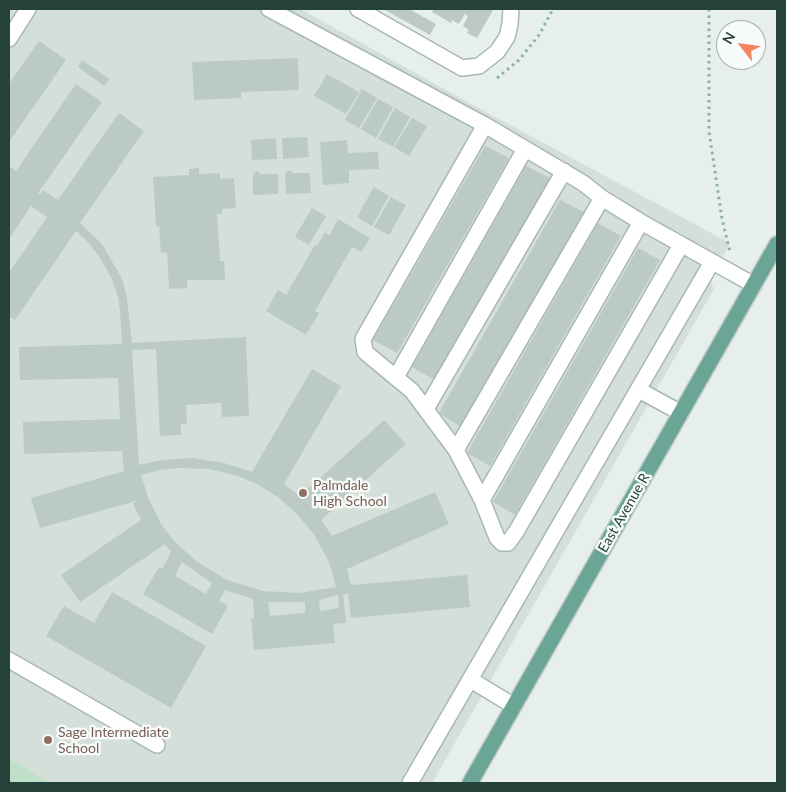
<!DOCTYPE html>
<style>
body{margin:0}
#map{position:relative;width:786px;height:792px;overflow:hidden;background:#e6efeb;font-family:Lato,sans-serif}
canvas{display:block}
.frame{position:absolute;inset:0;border:10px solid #24423a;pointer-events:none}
.north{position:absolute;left:716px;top:20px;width:50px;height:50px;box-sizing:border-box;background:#f7fbf9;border:1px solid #a3b1ad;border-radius:50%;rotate:300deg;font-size:14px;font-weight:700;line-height:20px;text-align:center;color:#24423a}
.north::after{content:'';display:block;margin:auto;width:18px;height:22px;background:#f4845f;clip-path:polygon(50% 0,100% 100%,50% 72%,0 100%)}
</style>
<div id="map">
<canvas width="786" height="792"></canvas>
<div class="frame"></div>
<div class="north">N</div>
</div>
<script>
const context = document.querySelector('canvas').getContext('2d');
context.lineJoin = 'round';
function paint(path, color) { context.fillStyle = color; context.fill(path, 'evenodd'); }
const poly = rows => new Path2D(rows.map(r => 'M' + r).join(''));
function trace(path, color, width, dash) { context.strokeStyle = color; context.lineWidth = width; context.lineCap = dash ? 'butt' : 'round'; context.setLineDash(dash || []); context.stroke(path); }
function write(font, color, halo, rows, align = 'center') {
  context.font = font + ' Lato,sans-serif'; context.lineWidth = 5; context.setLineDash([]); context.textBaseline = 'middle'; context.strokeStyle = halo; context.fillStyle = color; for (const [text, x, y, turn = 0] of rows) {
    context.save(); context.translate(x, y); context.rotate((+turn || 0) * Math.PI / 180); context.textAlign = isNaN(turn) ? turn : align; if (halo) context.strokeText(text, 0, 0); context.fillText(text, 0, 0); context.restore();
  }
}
const built = poly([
 [9,9,300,9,473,105,730,243,710,281,714,289,432,783,9,783]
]);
const green = poly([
 [9,759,51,783,9,783]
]);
const building = poly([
 [383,9,409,9,436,24,430,35],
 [434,9,491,9,493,10,477,38,467,33,469,30,463,26,468,16,465,14,459,24,452,20,451,23,432,12],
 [39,41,66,60,9,142,9,84],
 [298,58,299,90,241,92,241,98,194,100,192,62],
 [82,60,109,79,104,86,78,67],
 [327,74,359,92,346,114,314,96],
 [76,84,102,102,38,193,40,194,43,190,58,200,119,113,144,131,80,223,102,244,122,279,127,298,132,343,246,337,249,416,222,417,221,403,186,405,187,424,181,424,181,435,160,436,156,349,132,350,139,465,162,460,193,458,224,463,252,472,312,369,341,386,284,484,300,496,384,420,406,444,321,520,332,536,435,492,449,524,347,569,351,585,467,575,470,607,351,618,348,594,343,594,346,623,333,624,335,643,254,650,251,619,254,618,253,599,225,590,219,601,228,606,212,634,143,594,159,567,162,569,171,552,165,544,80,602,61,575,141,520,133,503,139,500,40,528,31,498,124,471,122,451,24,454,23,422,120,419,118,378,20,380,19,347,122,344,120,311,118,296,111,277,99,256,85,239,76,231,15,320,9,316,9,273,47,217,31,206,9,239,9,166,16,171],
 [180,468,209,469,238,476,257,484,278,497,297,514,313,533,329,562,336,587,300,593,263,591,227,580,196,561,174,541,161,524,148,497,141,475,160,470],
 [182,562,212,583,206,594,175,576],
 [338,595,339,608,320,611,319,600],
 [268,602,305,602,305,613,270,616],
 [362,89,377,98,359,128,345,120],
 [378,99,393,107,376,138,361,129],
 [395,108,410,117,393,147,378,139],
 [412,118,427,126,409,156,394,147],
 [307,137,309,157,283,159,282,138],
 [276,138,277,159,252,160,251,140],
 [347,140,348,153,378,152,379,169,349,170,349,183,323,185,320,142],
 [485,146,509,158,397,353,373,340],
 [526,166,550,178,435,380,412,367],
 [199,168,199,174,220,173,220,179,234,178,236,208,222,209,222,214,217,214,220,261,224,261,225,280,187,280,187,288,169,289,167,252,161,253,159,226,156,226,153,177,189,175,189,169],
 [291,170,292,173,310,173,311,193,286,194,285,173,287,173,287,171],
 [259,171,259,174,278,174,278,194,253,195,253,175,255,174,254,172],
 [374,187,389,196,372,226,357,217],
 [391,197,406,205,389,235,374,227],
 [560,200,584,212,461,427,439,413],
 [312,208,326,216,309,245,295,237],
 [338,219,370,238,361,252,352,247,315,311,319,313,306,335,266,311,278,290,286,295,315,245,317,246,325,232,330,235],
 [598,223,621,236,490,466,467,453],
 [638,248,660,260,515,515,493,502],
 [112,592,206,646,171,708,46,636,64,606,94,623]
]);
const path = poly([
 [709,9,709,131,722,219,730,252],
 [497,78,519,60,539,35,553,9]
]);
const minor = poly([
 [269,9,485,125,583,183,602,198,641,222,754,285],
 [358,9,462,68,479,66,497,52,507,37,510,24,511,9],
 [9,39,28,9],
 [485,125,363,339,365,352,412,391,456,450,482,500,497,538,502,543,508,543,516,532,681,245],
 [396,377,525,149],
 [639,390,681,413],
 [426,409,564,171],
 [456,450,602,198],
 [482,500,641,222],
 [9,660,157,745],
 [471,680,514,706],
 [410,783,712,262]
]);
const major = poly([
 [470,783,777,244]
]);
const markers = [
 [303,493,5,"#8d6e63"],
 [48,740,5,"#8d6e63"]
];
const educationNames = [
 ["Palmdale",313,485],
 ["High School",313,501],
 ["Sage Intermediate",58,732],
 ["School",58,748]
];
const streetNames = [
 ["East Avenue R",624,513,-60]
];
paint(built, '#d4dfda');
paint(green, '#bfe0c8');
paint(building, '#bbcac4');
trace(minor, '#a8b8b2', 18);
trace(major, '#c2cac8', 18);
trace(path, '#86b3a5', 3, [2.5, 4]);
trace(minor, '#fff', 15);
trace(major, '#6aa596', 15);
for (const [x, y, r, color] of markers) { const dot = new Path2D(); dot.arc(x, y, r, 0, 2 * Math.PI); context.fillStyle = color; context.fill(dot); trace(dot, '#f7fbf9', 2); }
write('14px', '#785e54', '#f7fbf9', educationNames, 'left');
write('14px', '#24423a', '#f7fbf9', streetNames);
</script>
